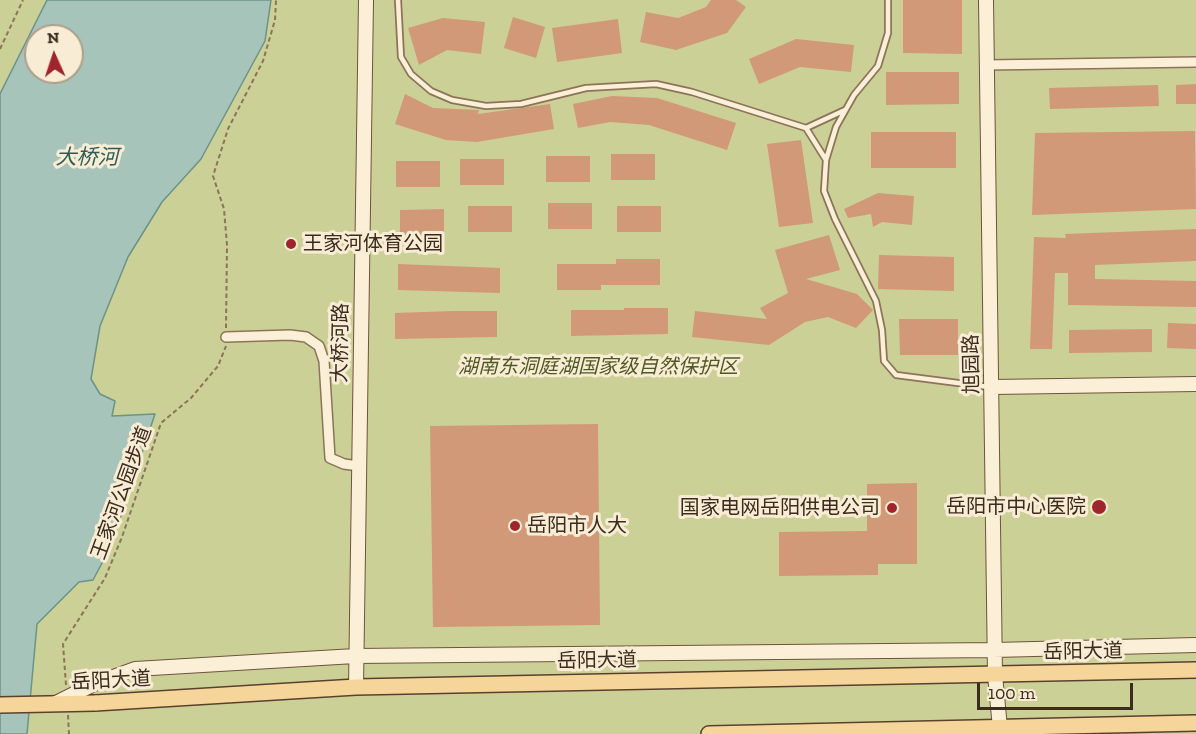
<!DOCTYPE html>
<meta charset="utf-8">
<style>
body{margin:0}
#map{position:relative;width:1196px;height:734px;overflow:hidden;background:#f1e2c4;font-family:"Zilla Slab",serif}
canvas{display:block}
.north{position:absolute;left:24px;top:24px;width:60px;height:60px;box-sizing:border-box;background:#f8ecd4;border:2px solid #ad9f8b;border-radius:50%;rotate:357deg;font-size:16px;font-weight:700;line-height:24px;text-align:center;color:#3c2b1e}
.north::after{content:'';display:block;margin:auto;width:21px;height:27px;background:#9f252b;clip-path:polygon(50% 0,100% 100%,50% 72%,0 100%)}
.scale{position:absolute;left:977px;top:683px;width:156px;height:27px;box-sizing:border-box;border:3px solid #3c2b1e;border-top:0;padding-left:8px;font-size:18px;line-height:21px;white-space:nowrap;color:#3c2b1e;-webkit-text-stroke:4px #f8ecd4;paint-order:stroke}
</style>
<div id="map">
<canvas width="1196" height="734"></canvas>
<div class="north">N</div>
<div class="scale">100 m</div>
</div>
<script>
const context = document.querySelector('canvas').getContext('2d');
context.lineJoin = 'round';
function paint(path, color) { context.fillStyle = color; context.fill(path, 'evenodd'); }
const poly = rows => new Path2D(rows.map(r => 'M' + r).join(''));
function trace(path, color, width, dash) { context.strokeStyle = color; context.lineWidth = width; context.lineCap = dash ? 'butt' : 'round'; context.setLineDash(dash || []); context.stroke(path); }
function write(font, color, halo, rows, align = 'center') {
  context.font = font + ' "Zilla Slab","Noto Sans SC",serif'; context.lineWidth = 6; context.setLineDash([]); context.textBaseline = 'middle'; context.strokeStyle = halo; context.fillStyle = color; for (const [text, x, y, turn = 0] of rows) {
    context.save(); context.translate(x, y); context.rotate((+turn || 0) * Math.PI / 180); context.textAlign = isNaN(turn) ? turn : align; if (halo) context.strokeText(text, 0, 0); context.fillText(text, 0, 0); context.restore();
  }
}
const green = poly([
 [0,0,1196,0,1196,734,0,734],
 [36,36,72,36,72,72,36,72]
]);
const water = poly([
 [47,0,271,0,265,41,201,159,162,202,128,257,100,326,91,379,100,394,115,401,112,416,155,414,110,548,93,580,79,582,37,624,27,734,0,734,0,94,47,0],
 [36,36,72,36,72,72,36,72,36,36]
]);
const building = poly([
 [711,0,736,0,746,7,727,33,676,50,640,42,646,12,678,18,706,7],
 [903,0,962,0,962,54,903,53],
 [513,17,545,27,536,58,504,48],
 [443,18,485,22,481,54,447,50,419,65,408,28],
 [618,19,622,53,557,62,552,28],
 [796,39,854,45,851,72,800,67,759,84,749,59],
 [886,72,959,72,959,104,886,105],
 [1196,84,1196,104,1176,104,1176,85],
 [1158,85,1159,106,1050,109,1049,88],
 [405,94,433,108,479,110,478,114,550,104,554,129,477,142,446,140,395,124],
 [612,96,657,98,736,123,727,150,649,125,610,122,578,128,573,104],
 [1195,131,1196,209,1032,215,1035,133],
 [871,132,956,132,956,168,871,168],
 [801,140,813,223,779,227,767,144],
 [611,154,655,154,655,180,611,180],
 [546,156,590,156,590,182,546,182],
 [460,159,504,159,504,185,460,185],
 [396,161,440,161,440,187,396,187],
 [878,193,914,196,912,225,882,222,873,227,871,214,848,218,844,209],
 [548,203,592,203,592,229,548,229],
 [468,206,512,206,512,232,468,232],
 [617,206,661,206,661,232,617,232],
 [444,209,444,236,400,235,400,210],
 [1196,229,1196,261,1095,265,1095,279,1196,281,1196,307,1068,305,1068,273,1055,273,1052,349,1030,349,1034,237,1066,238,1065,234],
 [829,235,840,270,806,279,857,294,873,310,856,328,828,317,805,322,769,345,692,337,695,311,767,319,760,308,788,293,775,250],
 [879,255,954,257,954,291,878,289],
 [616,259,660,259,660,285,601,285,601,290,557,290,557,264,616,264],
 [398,264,500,268,500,293,398,290],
 [624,308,668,308,668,334,571,336,571,310,624,310],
 [453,311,497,311,497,337,395,339,395,313],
 [899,319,958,319,958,355,900,355],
 [1168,323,1196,324,1196,349,1167,348],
 [1152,329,1152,352,1069,353,1069,330],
 [598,424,600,625,433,627,430,426],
 [917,483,917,564,878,564,878,575,779,576,779,532,867,531,867,484]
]);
const path = poly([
 [0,49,23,0],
 [226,328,227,245,224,209,213,176,228,129,263,61,275,20,276,0],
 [66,685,63,644,105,578,122,537,161,423,191,398,218,366,226,346],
 [68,715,69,734]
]);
const lane = poly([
 [398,0,401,57,411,74,431,91,452,100,486,106,521,104,586,88,656,84,692,92,806,128,826,160],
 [888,0,888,33,878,66,854,95,836,127,826,160,824,191,835,219,876,301,882,330,884,361,896,375,989,387],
 [806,128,845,110]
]);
const street = poly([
 [986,65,1196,62],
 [226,337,290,335,306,337,319,346,324,361,330,458,344,464,359,466]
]);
const secondary = poly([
 [986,0,995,675,1000,728],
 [992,387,1196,384],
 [94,684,135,669,355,656,994,650,1196,645],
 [356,687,366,0]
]);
const primary = poly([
 [95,703,356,687,1196,670],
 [709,734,1196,723]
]);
const secondaryBridge = poly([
 [56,703,94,684]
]);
const primaryBridge = poly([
 [0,705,95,703]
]);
const markers = [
 [291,244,6,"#9f252b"],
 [1099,507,8,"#9f252b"],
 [892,508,6,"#9f252b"],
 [515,526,6,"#9f252b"]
];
const poiNames = [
 ["王家河体育公园",303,244],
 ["岳阳市中心医院",1086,507,"right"],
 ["国家电网岳阳供电公司",880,508,"right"],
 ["岳阳市人大",527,526]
];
const streetNames = [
 ["大桥河路",341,343,-89],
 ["旭园路",972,364,-91],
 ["王家河公园步道",122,493,-70],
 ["岳阳大道",1083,652,-1],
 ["岳阳大道",597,661,-1],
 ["岳阳大道",111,681,-3]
];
const parkNames = [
 ["湖南东洞庭湖国家级自然保护区",598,367]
];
const waterNames = [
 ["大桥河",87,158]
];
paint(green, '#cbd097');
paint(water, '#a6c4ba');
trace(water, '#6c9388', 1.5);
paint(building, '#d19978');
trace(lane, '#8d7359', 8);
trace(street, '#8d7359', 12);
trace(secondary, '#6f543c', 16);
trace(primary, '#5a412e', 18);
trace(path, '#8d7359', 2, [4.5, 3]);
trace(lane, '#fbefd8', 4.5);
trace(street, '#fbefd8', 9);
trace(secondary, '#fbefd8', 14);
trace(primary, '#f6d59a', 15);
trace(secondaryBridge, '#6f543c', 16, []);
trace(primaryBridge, '#5a412e', 18, []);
trace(secondaryBridge, '#fbefd8', 14);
trace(primaryBridge, '#f6d59a', 15);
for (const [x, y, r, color] of markers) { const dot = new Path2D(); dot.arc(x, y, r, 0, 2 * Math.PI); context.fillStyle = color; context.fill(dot); trace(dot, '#f8ecd4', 2); }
write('20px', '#3c2b1e', '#f8ecd4', poiNames, 'left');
write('20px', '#3c2b1e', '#f8ecd4', streetNames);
write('italic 20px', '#4e5a23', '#f8ecd4', parkNames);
write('italic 21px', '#2c5c57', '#f8ecd4', waterNames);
</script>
